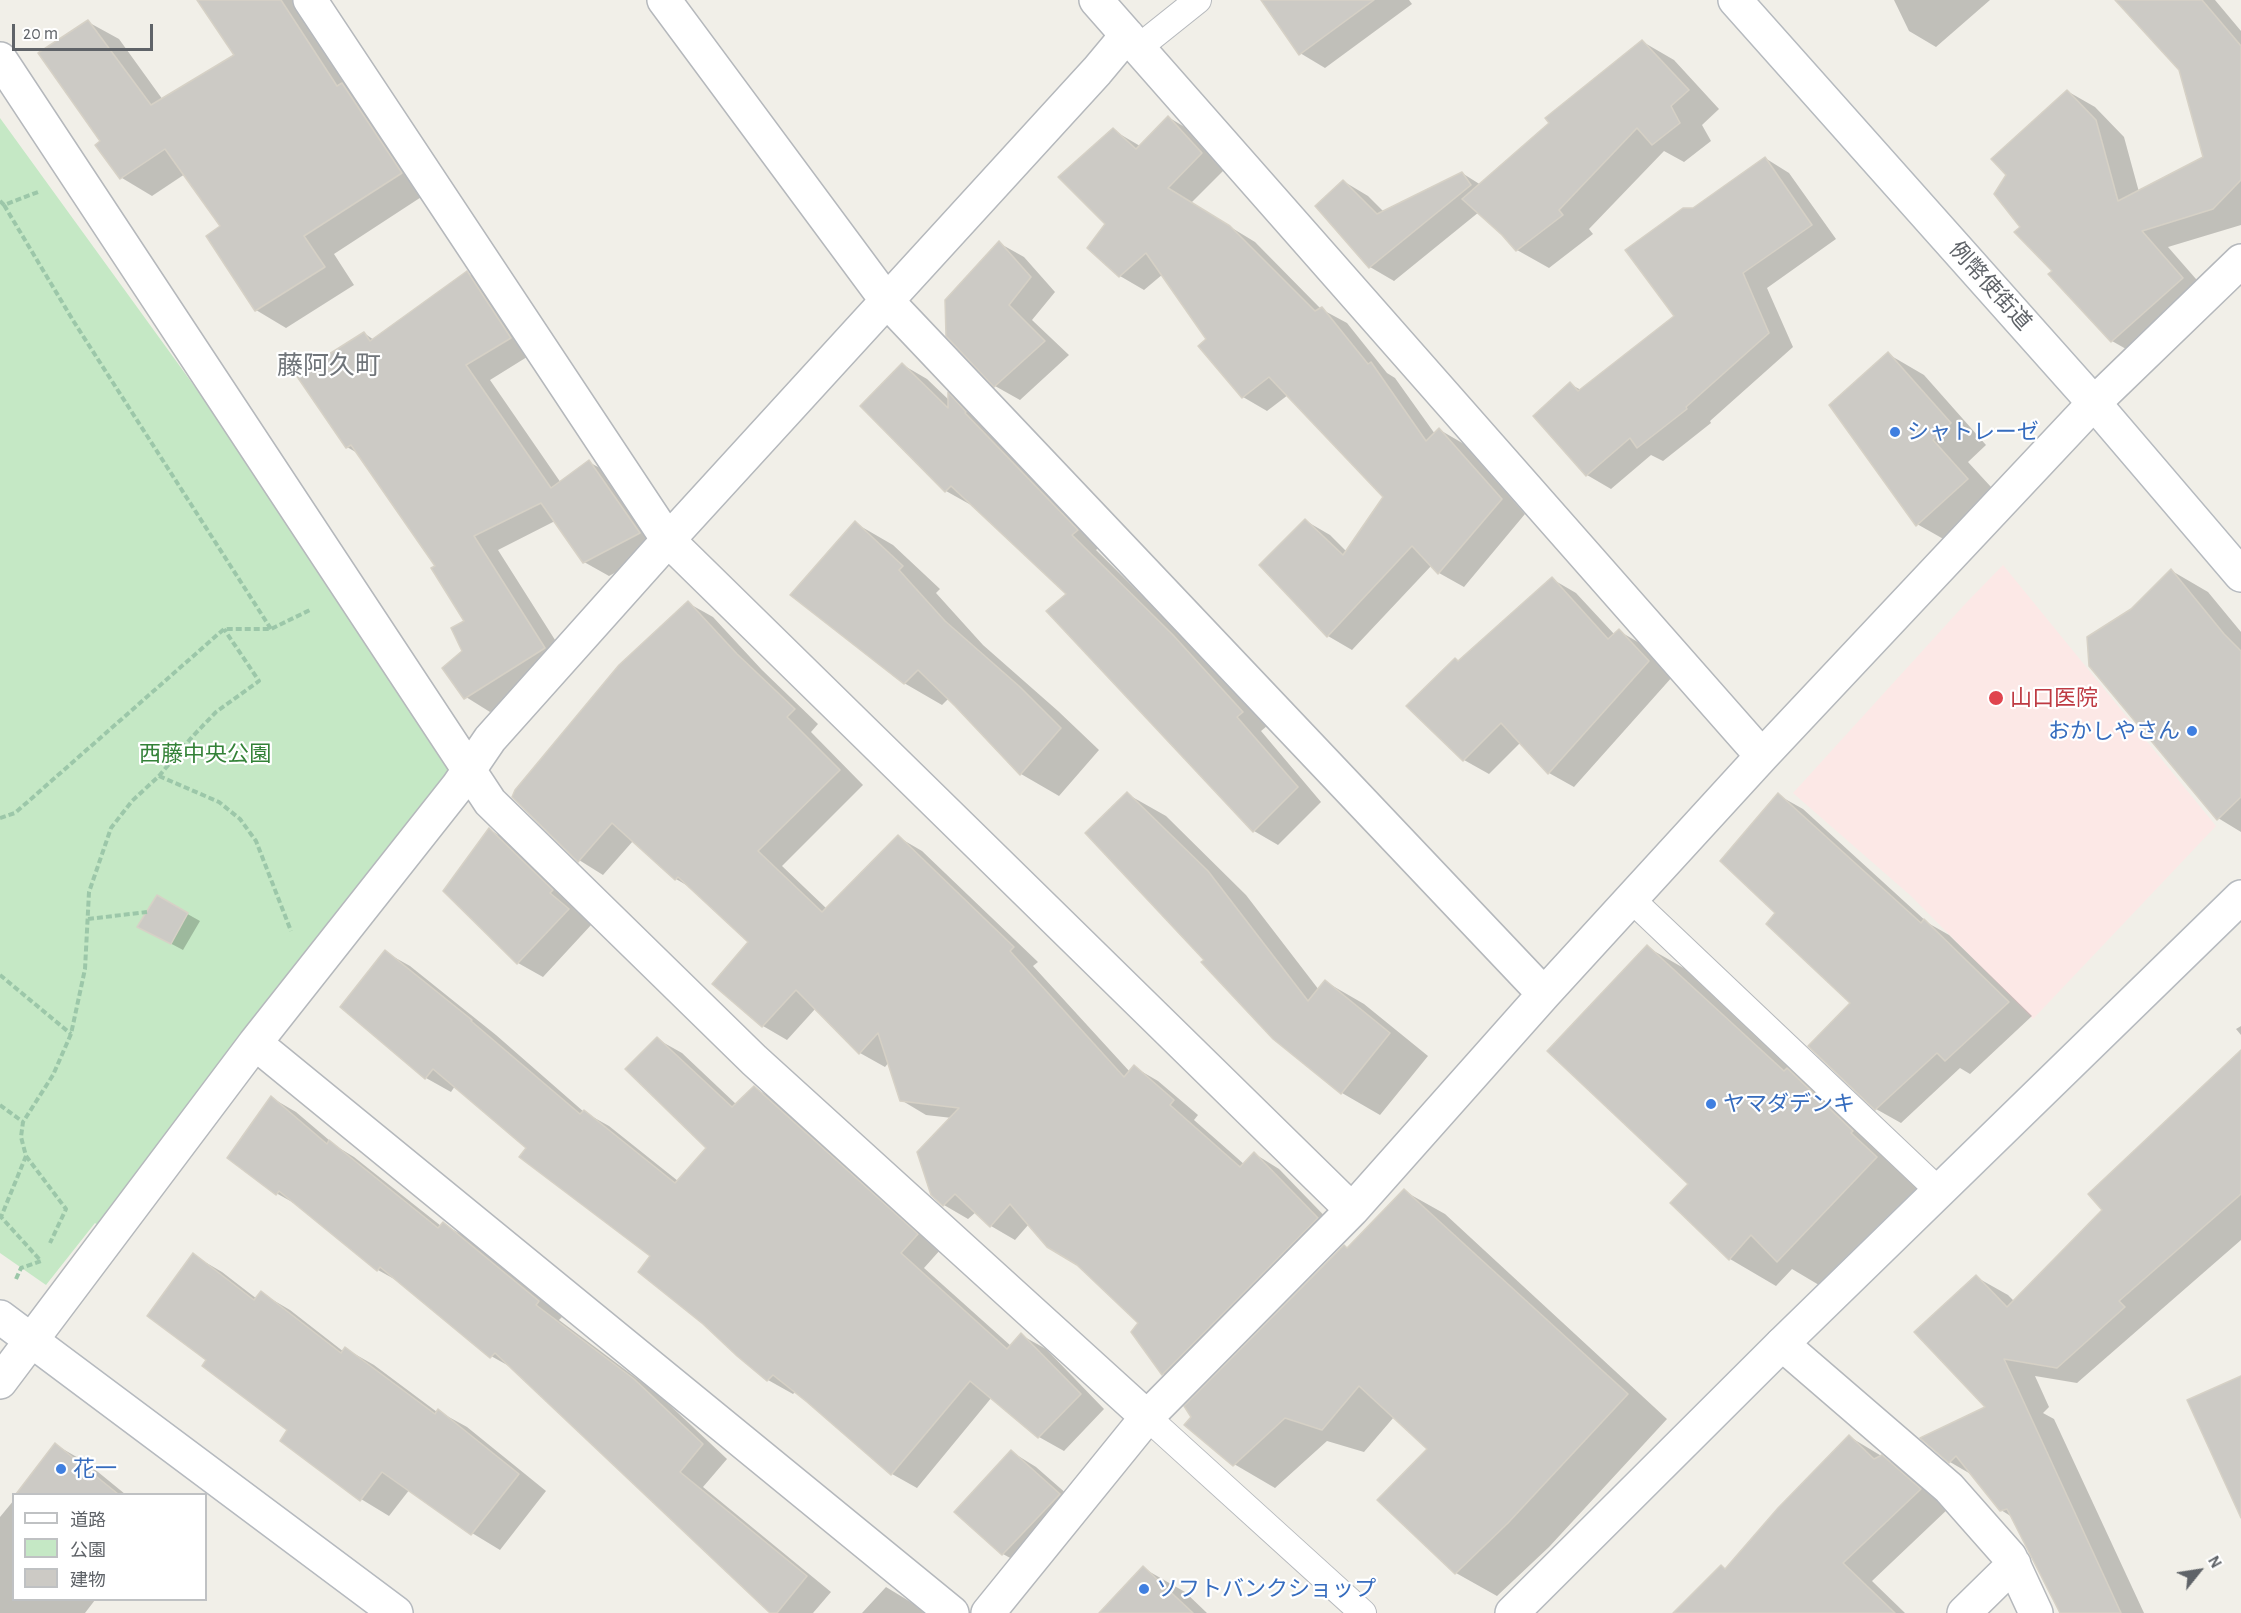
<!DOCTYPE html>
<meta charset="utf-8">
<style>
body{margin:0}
#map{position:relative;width:2241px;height:1613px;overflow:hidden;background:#f1efe8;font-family:"Alegreya Sans","Noto Sans JP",sans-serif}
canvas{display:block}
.legend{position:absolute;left:12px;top:1493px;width:195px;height:108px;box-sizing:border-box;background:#fff;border:2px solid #bfc1c3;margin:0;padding:8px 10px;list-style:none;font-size:18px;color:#5f6368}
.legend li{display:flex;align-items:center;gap:12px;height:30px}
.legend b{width:30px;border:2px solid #bfc1c3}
.north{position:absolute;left:2169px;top:1541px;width:60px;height:60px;-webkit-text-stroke:4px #fff;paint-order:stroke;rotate:60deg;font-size:16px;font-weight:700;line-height:24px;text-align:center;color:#5f6368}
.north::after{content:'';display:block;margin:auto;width:21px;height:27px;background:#5f6368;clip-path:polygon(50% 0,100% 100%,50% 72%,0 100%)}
.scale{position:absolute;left:12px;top:24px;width:141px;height:27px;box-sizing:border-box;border:3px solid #5f6368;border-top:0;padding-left:8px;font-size:18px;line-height:21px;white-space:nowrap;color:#5f6368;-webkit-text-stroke:4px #fff;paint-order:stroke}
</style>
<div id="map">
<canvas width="2241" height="1613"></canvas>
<ul class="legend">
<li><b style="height:8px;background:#fff"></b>道路</li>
<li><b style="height:16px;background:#c5e8c5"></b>公園</li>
<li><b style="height:16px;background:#cccac5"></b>建物</li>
</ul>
<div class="north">N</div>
<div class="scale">20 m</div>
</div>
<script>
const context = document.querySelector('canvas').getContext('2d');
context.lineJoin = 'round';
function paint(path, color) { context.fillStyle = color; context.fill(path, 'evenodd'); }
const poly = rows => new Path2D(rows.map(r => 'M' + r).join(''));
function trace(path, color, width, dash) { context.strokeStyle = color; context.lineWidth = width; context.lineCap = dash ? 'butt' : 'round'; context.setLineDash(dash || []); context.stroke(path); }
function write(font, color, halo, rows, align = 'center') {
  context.font = font + ' "Alegreya Sans","Noto Sans JP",sans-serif'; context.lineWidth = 4.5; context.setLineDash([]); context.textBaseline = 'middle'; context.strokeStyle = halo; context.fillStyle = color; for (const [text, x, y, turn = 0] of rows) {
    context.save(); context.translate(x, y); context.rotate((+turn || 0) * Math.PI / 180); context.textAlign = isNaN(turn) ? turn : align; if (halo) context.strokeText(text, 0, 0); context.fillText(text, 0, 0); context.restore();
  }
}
const medical = poly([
 [2003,565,2216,826,2033,1019,1911,896,1793,793,1966,603]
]);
const green = poly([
 [0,118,345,594,459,772,99,1226,95,1223,46,1285,0,1253]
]);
const shadow = poly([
 [199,0,303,0,432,190,334,254,354,285,286,328,256,310,222,226,185,174,152,196,122,178,97,145,102,142,88,22,119,39,163,100,236,56],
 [1262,0,1409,0,1412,4,1325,68,1300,53],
 [1894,0,1990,0,1936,47,1909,31],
 [2117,0,2215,0,2241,31,2241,225,2168,247,2210,295,2140,357,2112,341,2050,274,2054,271,2067,91,2095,107,2124,137,2139,192,2204,158,2180,70],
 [1643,42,1674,60,1719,109,1702,125,1711,141,1684,162,1664,151,1589,229,1593,234,1549,268,1517,250,1503,234,1479,212,1394,281,1370,267,1343,181,1368,196,1384,212,1462,173,1481,185],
 [1168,117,1193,132,1226,168,1191,203,1255,242,1321,309,1347,323,1387,373,1395,378,1435,434,1440,430,1464,444,1525,514,1464,587,1439,573,1432,565,1352,650,1328,636,1261,565,1306,521,1330,535,1347,552,1385,497,1288,395,1267,411,1243,397,1208,339,1163,274,1144,290,1120,276,1107,224,1113,130,1140,146],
 [1765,158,1789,173,1836,239,1767,288,1793,347,1710,421,1711,423,1663,461,1651,455,1611,489,1587,475,1570,384,1581,390,1677,316,1693,210],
 [999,243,1024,257,1055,292,1032,320,1069,355,1020,400,995,386],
 [467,273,492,287,535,352,490,380,561,483,589,462,614,476,663,547,609,576,584,562,555,521,498,550,569,662,490,712,466,697,463,652,466,621,437,566,359,454,347,447,298,375,364,333,374,340],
 [1888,354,1924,375,1986,445,1968,462,2003,500,1954,545,1917,524],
 [903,365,927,379,950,401,949,395,973,408,1102,545,1096,550,1198,651,1267,726,1261,731,1321,802,1278,845,1254,831,1048,611,1069,594,972,503,971,505,946,491],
 [855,523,893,545,940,589,936,593,983,645,1058,711,1099,750,1059,796,1021,774,949,698,942,705,904,683],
 [2172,571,2208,592,2241,632,2241,832,2218,818,2132,610],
 [1552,579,1576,593,1615,635,1619,631,1643,645,1673,676,1574,787,1549,773,1521,742,1489,774,1464,760,1459,662],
 [688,603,713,617,762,670,818,724,811,732,863,785,782,866,827,909,898,837,922,851,1038,962,1033,966,1130,1072,1134,1067,1158,1081,1198,1115,1194,1120,1245,1165,1255,1154,1279,1169,1341,1233,1187,1388,1163,1374,1133,1332,1140,1323,1078,1264,1029,1224,1015,1240,991,1226,976,1212,968,1219,944,1205,932,1194,952,1118,926,1115,901,1100,889,1062,885,1067,860,1053,816,1008,787,1040,763,1026,750,942,693,889,676,879,633,841,603,875,579,860],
 [1127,794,1166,816,1246,895,1319,990,1326,982,1364,1004,1428,1056,1380,1115,1342,1093,1274,1038,1206,960],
 [1778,795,1803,809,1928,923,1949,935,2032,1016,1970,1074,1960,1068,1901,1123,1876,1109,1810,1046,1852,1003,1777,913],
 [490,830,514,844,577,905,574,908,592,924,543,977,518,963],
 [157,897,200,921,183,950,151,933],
 [1647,947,1694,974,1922,1185,1824,1288,1792,1269,1776,1286,1730,1259,1672,1203,1690,1184],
 [385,952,410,966,496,1035,584,1112,609,1126,678,1181,708,1148,657,1039,682,1053,737,1105,755,1088,779,1102,941,1249,924,1268,1011,1346,1021,1335,1046,1349,1104,1409,1064,1451,1039,1437,992,1397,917,1488,892,1474,796,1391,793,1394,768,1380,738,1355,652,1256,528,1147,455,1086,451,1092,426,1078,342,1007],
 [2241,1026,2241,1035,2236,1029],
 [2241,1052,2241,1240,2077,1383,2035,1376,2049,1407,2043,1413,2054,1419,2144,1613,2062,1613,2012,1517,2001,1510,1974,1476,1950,1462,1987,1407,1976,1277,2008,1295,2015,1302,2104,1210],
 [272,1098,296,1112,336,1146,354,1157,441,1226,443,1224,468,1238,563,1316,559,1320,659,1395,727,1459,703,1487,831,1592,813,1613,772,1613,516,1370,491,1356,403,1284,378,1270,301,1207,276,1193],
 [1404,1191,1445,1214,1667,1419,1549,1547,1497,1596,1456,1573,1429,1449,1394,1417,1364,1452,1327,1441,1275,1488,1234,1464,1349,1249],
 [193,1255,222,1272,257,1299,261,1293,290,1310,344,1352,346,1349,374,1365,437,1412,438,1411,467,1427,546,1491,500,1550,472,1533,410,1489,389,1516,361,1499,289,1429,208,1360],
 [1850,1437,1913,1475,1950,1507,1872,1581,1905,1613,1675,1613,1721,1567,1726,1570],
 [56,1445,87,1463,125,1494,18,1494],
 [1012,1452,1036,1467,1084,1509,1028,1568,1003,1554,956,1512],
 [14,1500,14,1600,95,1600,85,1613,0,1613,0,1517],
 [1143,1568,1185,1592,1207,1613,1101,1613],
 [886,1587,914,1604,925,1613,862,1613]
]);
const building = poly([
 [197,0,281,0,337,86,342,83,402,173,304,236,325,267,255,311,206,236,220,226,165,149,120,179,95,145,100,141,38,53,88,20,151,105,234,55,197,0],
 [1261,0,1374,0,1299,55,1261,0],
 [2115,0,2202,0,2241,46,2241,180,2213,209,2142,231,2183,278,2111,342,2048,274,2052,271,2014,232,2020,227,1994,194,2006,175,1991,159,2067,90,2096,120,2118,201,2203,157,2179,70,2115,0],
 [1642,40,1689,90,1671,106,1680,123,1652,145,1637,128,1559,210,1563,215,1516,251,1502,235,1462,199,1549,123,1545,118,1642,40],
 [1168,116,1202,153,1168,188,1230,226,1315,311,1322,307,1368,364,1371,362,1426,441,1439,428,1502,499,1438,574,1412,546,1327,637,1259,565,1305,519,1343,555,1383,497,1269,377,1242,398,1198,346,1206,339,1146,253,1119,277,1087,248,1105,224,1058,177,1113,128,1136,149,1168,116],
 [1765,157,1812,225,1743,273,1769,333,1686,407,1687,409,1637,448,1630,438,1586,476,1533,416,1570,382,1578,391,1674,316,1625,250,1683,208,1693,208,1765,157],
 [1462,172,1471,185,1369,268,1315,206,1343,180,1377,214,1462,172],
 [999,241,1031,277,1009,305,1045,341,994,387,946,336,945,300,999,241],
 [467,271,511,338,466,365,551,488,589,460,640,533,583,563,541,503,474,536,545,648,464,699,442,668,462,651,451,628,464,621,431,568,435,566,351,445,346,448,296,375,364,332,370,341,467,271],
 [1888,352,1951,423,1933,440,1968,479,1916,526,1829,405,1888,352],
 [902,363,948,408,948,392,966,412,965,413,1078,530,1072,535,1173,635,1243,712,1237,717,1298,787,1253,832,1046,611,1066,594,951,486,945,492,860,406,902,363],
 [855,521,903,566,899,570,945,621,1020,687,1061,728,1020,775,955,706,918,670,904,684,790,595,855,521],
 [2171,569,2224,634,2241,651,2241,797,2217,820,2089,666,2087,637,2131,609,2171,569],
 [1552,577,1608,639,1619,629,1649,661,1548,774,1501,723,1463,761,1406,706,1455,658,1458,661,1552,577],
 [688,601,737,654,795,709,787,717,840,770,758,851,822,912,898,835,1014,947,1010,951,1124,1077,1134,1065,1174,1100,1170,1105,1240,1167,1254,1152,1318,1218,1162,1375,1131,1332,1138,1323,1077,1265,1047,1247,1010,1204,990,1227,955,1194,943,1206,931,1195,917,1152,959,1108,900,1101,878,1033,859,1054,796,990,762,1027,712,984,748,942,678,877,675,880,612,823,578,862,512,797,515,790,619,665,688,601],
 [1127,792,1208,871,1308,1001,1325,980,1390,1033,1341,1094,1273,1039,1201,962,1204,960,1085,833,1127,792],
 [1778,793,1921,923,1924,919,2009,1002,1945,1061,1937,1053,1875,1110,1808,1046,1850,1003,1766,924,1775,913,1720,861,1778,793],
 [489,828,553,890,550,893,569,909,517,964,443,891,489,828],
 [157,895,188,913,171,944,137,927,157,895],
 [1647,945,1784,1071,1787,1068,1853,1131,1851,1133,1877,1157,1777,1262,1751,1235,1729,1260,1670,1203,1688,1184,1547,1051,1647,945],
 [385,950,472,1020,471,1021,580,1114,584,1110,675,1183,706,1148,625,1069,657,1037,732,1107,754,1086,918,1234,901,1253,1007,1349,1021,1333,1081,1394,1038,1438,970,1381,891,1475,807,1402,773,1375,767,1381,737,1356,703,1324,638,1272,650,1256,519,1157,526,1148,433,1069,425,1079,340,1007,385,950],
 [2241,1050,2241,1194,2119,1301,2125,1307,2057,1368,2004,1359,2121,1613,2060,1613,2007,1509,2000,1511,1956,1456,1949,1463,1920,1438,1985,1407,1914,1332,1976,1275,2007,1307,2102,1210,2088,1194,2241,1050],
 [271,1096,327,1144,329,1140,438,1228,443,1222,539,1301,536,1305,634,1379,703,1444,680,1472,807,1576,777,1613,770,1613,495,1353,490,1358,380,1267,377,1271,279,1191,276,1195,227,1158,271,1096],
 [1404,1189,1628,1394,1508,1523,1455,1574,1377,1500,1427,1449,1359,1386,1322,1430,1285,1418,1233,1466,1184,1425,1191,1417,1184,1406,1344,1245,1347,1248,1404,1189],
 [193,1253,254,1300,261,1291,341,1353,345,1347,435,1414,438,1409,519,1474,471,1535,382,1472,360,1501,280,1441,287,1430,202,1366,206,1360,147,1316,193,1253],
 [2241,1376,2241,1518,2187,1400,2241,1376],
 [1849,1435,1874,1459,1882,1455,1921,1489,1843,1563,1895,1613,1673,1613,1721,1565,1725,1569,1778,1508,1849,1435],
 [55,1443,118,1494,16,1494,55,1443],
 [1011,1450,1060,1494,1002,1555,954,1512,1011,1450],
 [1143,1566,1193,1613,1099,1613,1143,1566]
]);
const path = poly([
 [0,201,4,205,38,192],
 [4,205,74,322,271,629],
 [159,776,219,802,240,819,256,841,291,931],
 [0,818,15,813,224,629,271,629,312,609],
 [88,919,147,912],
 [0,975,71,1034],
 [0,1105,23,1122],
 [26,1156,66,1209,50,1243],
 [16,1279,21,1268,41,1261,1,1217,26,1156,21,1137,23,1122,53,1075,71,1034,85,969,89,892,111,828,132,801,159,776,192,737,216,712,259,681,224,629]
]);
const lane = poly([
 [1138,48,1198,0],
 [1631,899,1939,1191],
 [1147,1417,1363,1613]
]);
const street = poly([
 [310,0,668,540,1352,1210],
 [664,0,887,301,1544,994],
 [1096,0,1762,756],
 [0,59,490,802,754,1060,1147,1417],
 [255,1043,952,1613],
 [1782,1344,1949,1488,2010,1557,2036,1613],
 [0,1382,255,1043,458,786,490,739,668,540,1097,71,1127,35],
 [988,1613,1147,1417,1352,1210,1544,994,1762,756,2094,403,2241,261],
 [1964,1613,2014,1564]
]);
const secondary = poly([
 [1735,0,2094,403,2241,575],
 [0,1317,396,1613],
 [1512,1613,1782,1344,2241,897]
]);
const markers = [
 [1895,432,6,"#3f7fe0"],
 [1996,698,8,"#e0444e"],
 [2192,731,6,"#3f7fe0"],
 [1711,1104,6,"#3f7fe0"],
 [61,1469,6,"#3f7fe0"],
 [1144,1589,6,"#3f7fe0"]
];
const streetNames = [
 ["例幣使街道",1990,286,48]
];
const shopNames = [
 ["シャトレーゼ",1907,432],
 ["おかしやさん",2180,731,"right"],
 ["ヤマダデンキ",1723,1104],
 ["花一",73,1469],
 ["ソフトバンクショップ",1156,1589]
];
const healthNames = [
 ["山口医院",2010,698]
];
const parkNames = [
 ["西藤中央公園",205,754]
];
const quarterNames = [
 ["藤阿久町",329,366]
];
paint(medical, '#fce8e6');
paint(green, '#c5e8c5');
paint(shadow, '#0003');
paint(building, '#cccac5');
trace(building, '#d6d1c6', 1.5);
trace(lane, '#b5b8bc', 28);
trace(street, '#b5b8bc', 36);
trace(secondary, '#b6babf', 36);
trace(path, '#9cc7a9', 4, [6, 3]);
trace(lane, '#fff', 26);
trace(street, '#fff', 33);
trace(secondary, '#fff', 33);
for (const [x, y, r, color] of markers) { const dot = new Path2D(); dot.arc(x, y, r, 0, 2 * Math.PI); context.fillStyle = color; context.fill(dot); trace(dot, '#fff', 2); }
write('22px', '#5f6368', '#fff', streetNames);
write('22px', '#366cbe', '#fff', shopNames, 'left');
write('22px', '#be3a42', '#fff', healthNames, 'left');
write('22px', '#348238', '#fff', parkNames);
write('26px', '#70757a', '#fff', quarterNames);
</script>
